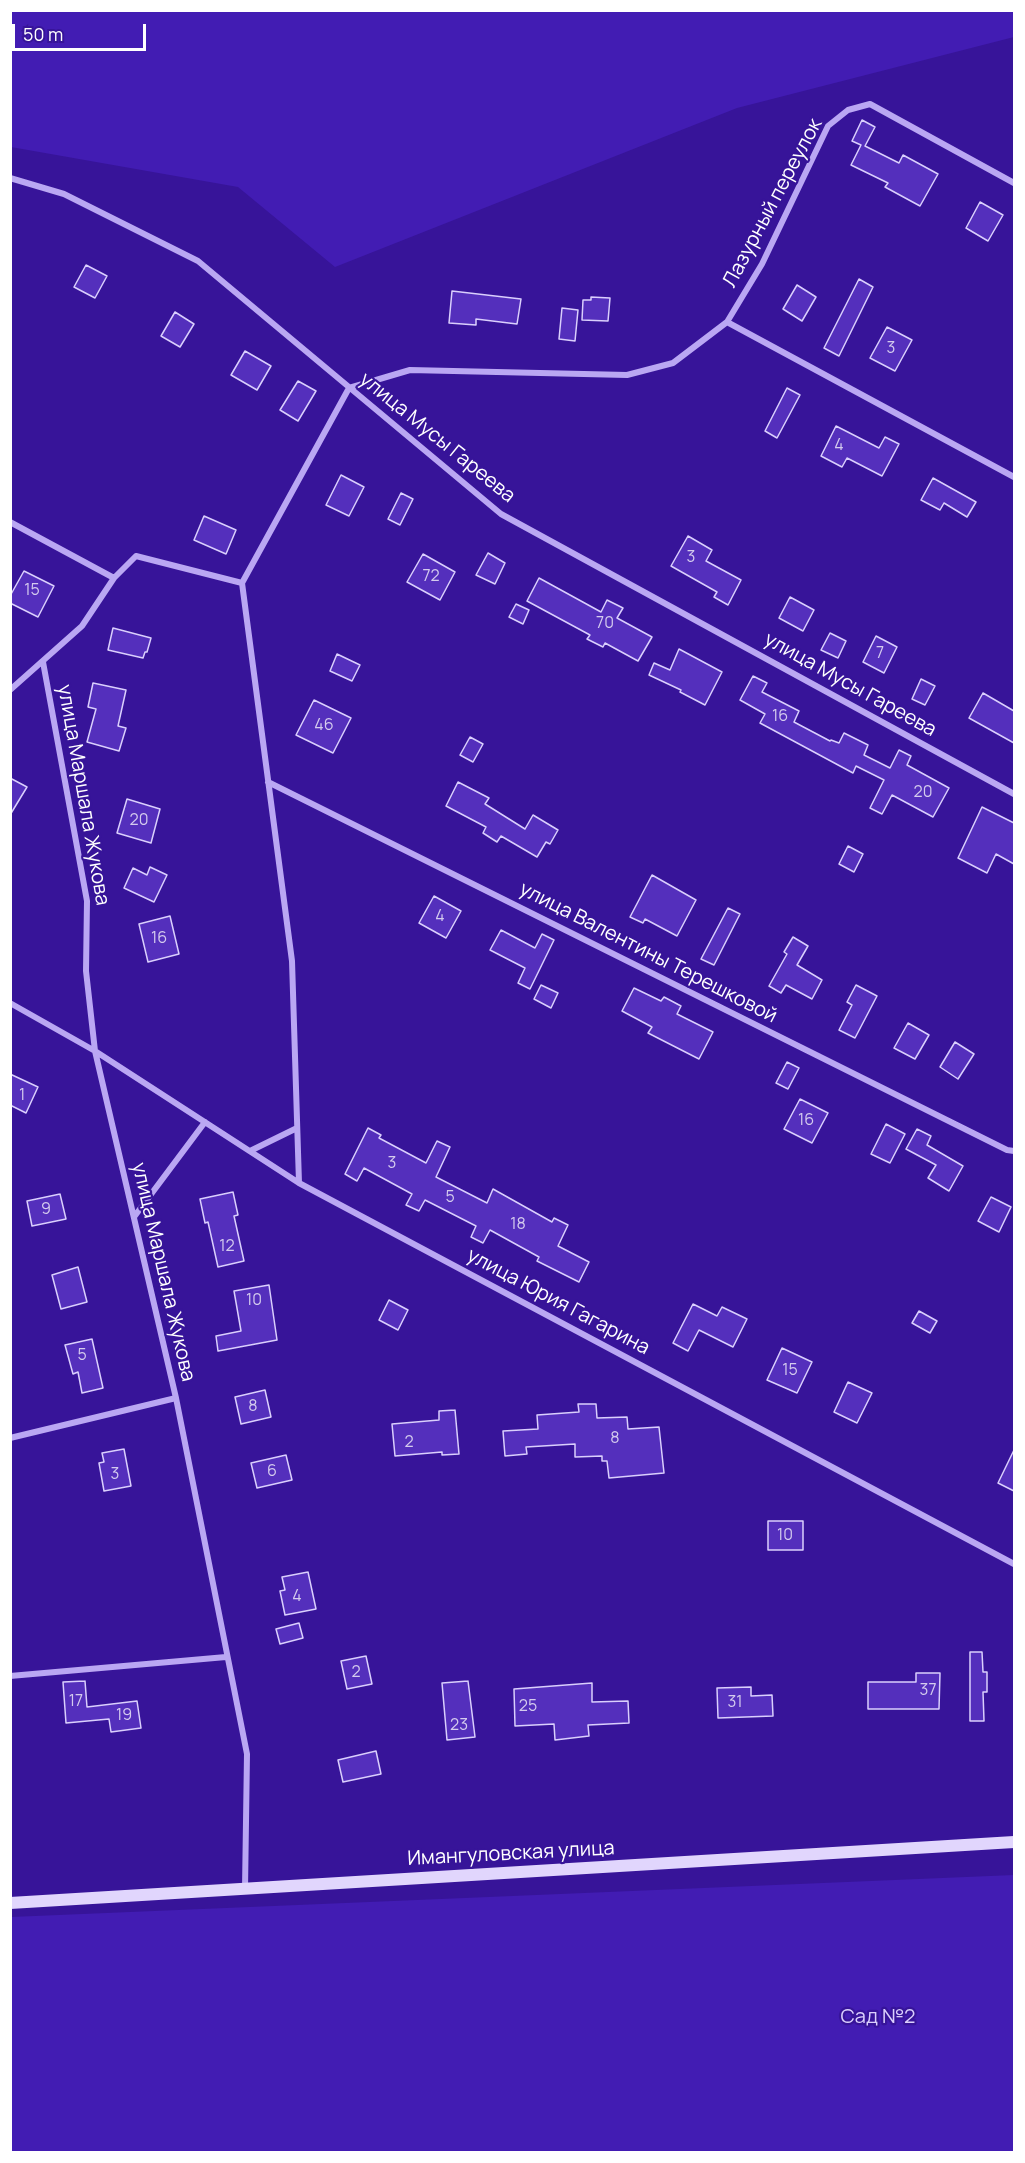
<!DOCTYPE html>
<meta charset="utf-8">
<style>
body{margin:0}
#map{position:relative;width:1025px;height:2163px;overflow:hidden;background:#371499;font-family:Manrope,sans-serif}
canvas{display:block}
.frame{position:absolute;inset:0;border:12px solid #fff;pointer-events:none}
.scale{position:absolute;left:12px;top:24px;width:134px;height:27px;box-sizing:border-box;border:3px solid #fff;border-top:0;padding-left:8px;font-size:18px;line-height:21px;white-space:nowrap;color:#fff;-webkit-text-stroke:4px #371499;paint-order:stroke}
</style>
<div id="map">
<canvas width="1025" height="2163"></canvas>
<div class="frame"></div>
<div class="scale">50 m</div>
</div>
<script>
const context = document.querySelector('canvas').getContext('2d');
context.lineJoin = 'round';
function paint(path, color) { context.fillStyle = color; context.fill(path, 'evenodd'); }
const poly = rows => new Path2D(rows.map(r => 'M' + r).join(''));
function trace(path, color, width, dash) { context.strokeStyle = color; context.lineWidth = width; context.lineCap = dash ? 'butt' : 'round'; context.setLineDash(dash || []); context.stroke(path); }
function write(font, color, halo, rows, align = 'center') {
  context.font = font + ' Manrope,sans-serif'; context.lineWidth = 4.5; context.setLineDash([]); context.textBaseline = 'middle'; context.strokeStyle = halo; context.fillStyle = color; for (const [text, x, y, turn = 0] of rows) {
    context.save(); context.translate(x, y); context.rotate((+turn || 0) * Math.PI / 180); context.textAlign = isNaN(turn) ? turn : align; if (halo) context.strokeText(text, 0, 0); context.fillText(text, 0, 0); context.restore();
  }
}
const green = poly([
 [1014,10,1014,37,737,108,335,267,238,187,11,147,11,11],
 [1014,1875,1014,2152,11,2152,11,1917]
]);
const building = poly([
 [862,120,875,127,865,146,899,163,903,155,938,174,920,206,885,187,888,183,851,165,861,145,852,141,862,120],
 [980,202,1003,215,988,241,966,228,980,202],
 [86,265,107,276,95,298,74,287,86,265],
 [859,279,873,287,839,356,824,348,859,279],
 [797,285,816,297,802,321,783,309,797,285],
 [452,291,521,299,517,324,476,319,476,325,449,323,452,291],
 [591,297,610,298,608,321,582,320,583,300,591,300,591,297],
 [562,308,578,310,575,341,559,339,562,308],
 [175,312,194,324,180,347,161,336,175,312],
 [887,327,912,340,895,371,870,358,887,327],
 [245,351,271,366,257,390,231,375,245,351],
 [298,381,316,391,298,421,280,410,298,381],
 [787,388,800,395,777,438,765,431,787,388],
 [836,426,879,448,885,437,899,444,882,476,847,458,842,467,821,456,836,426],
 [341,475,364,487,349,516,326,505,341,475],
 [933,478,976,502,967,517,944,503,940,510,921,500,933,478],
 [401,493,413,499,400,525,388,519,401,493],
 [204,516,236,530,226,554,194,540,204,516],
 [688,536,712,550,706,561,741,580,728,605,714,597,717,592,671,566,688,536],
 [488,553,505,563,495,584,476,575,488,553],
 [423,554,455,572,440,600,407,582,423,554],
 [24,571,54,586,38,617,10,603,10,596,24,571],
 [539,578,601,612,607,600,623,608,617,618,652,637,638,661,605,643,603,647,587,639,590,635,527,601,539,578],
 [790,597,814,610,803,631,779,618,790,597],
 [516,604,529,610,523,624,509,617,516,604],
 [113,628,151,638,147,652,145,652,143,658,108,650,113,628],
 [830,633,846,641,838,658,821,650,830,633],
 [876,636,897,647,884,673,863,662,876,636],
 [679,649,722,672,705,705,680,692,681,690,649,675,654,663,670,670,679,649],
 [337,654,360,665,352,681,330,671,337,654],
 [753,676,767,683,762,692,799,711,794,722,830,741,831,740,839,743,844,733,868,745,864,755,890,768,899,750,911,756,907,765,949,788,933,817,892,795,882,814,870,808,884,780,856,766,853,773,760,723,765,714,740,700,753,676],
 [921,679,935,686,925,705,912,699,921,679],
 [93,683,126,690,118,726,126,728,119,751,87,742,96,709,88,707,93,683],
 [983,693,1014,711,1014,743,969,718,983,693],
 [314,700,351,718,333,753,296,735,314,700],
 [470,737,483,744,473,762,460,755,470,737],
 [10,778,27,787,10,815,10,778],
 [458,782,489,798,485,804,525,829,533,815,558,830,550,844,546,842,537,857,501,836,497,842,483,833,486,827,446,806,458,782],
 [127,799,160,809,151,843,117,833,127,799],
 [982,807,1014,823,1014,864,996,854,987,873,958,858,982,807],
 [848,846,863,854,854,872,839,864,848,846],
 [150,867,167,875,154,902,124,888,133,868,147,875,150,867],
 [652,875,696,900,677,936,645,919,643,923,630,917,652,875],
 [434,896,461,911,446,938,419,923,434,896],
 [728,908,740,914,714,965,701,959,728,908],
 [170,916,179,954,148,962,139,924,170,916],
 [501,930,535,948,542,934,554,940,530,989,518,983,525,968,490,950,501,930],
 [793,937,808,946,797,965,822,980,812,999,786,985,781,993,769,986,787,954,784,952,793,937],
 [541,985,558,993,551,1008,534,999,541,985],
 [856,985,877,996,855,1038,839,1030,852,1005,847,1002,856,985],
 [634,988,661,1001,664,997,681,1006,677,1014,713,1032,699,1059,648,1033,652,1027,622,1011,634,988],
 [908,1023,929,1035,915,1059,894,1048,908,1023],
 [955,1042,974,1054,958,1079,940,1067,955,1042],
 [787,1062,799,1068,788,1089,776,1083,787,1062],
 [10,1074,38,1087,26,1113,10,1105,10,1074],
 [800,1099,828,1113,812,1143,784,1129,800,1099],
 [886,1124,905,1134,890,1163,871,1154,886,1124],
 [368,1128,381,1135,379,1138,426,1163,437,1141,450,1147,436,1177,487,1203,493,1189,552,1222,554,1218,568,1225,558,1246,589,1262,579,1282,537,1261,539,1257,490,1230,483,1243,471,1237,476,1226,425,1200,419,1211,406,1205,412,1194,364,1168,357,1181,345,1174,368,1128],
 [917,1129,931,1136,927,1145,963,1166,949,1191,928,1178,936,1165,906,1149,917,1129],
 [233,1192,238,1215,234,1216,244,1261,218,1267,208,1222,205,1223,200,1199,233,1192],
 [60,1194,66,1219,32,1226,27,1201,60,1194],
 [991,1197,1011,1207,999,1232,978,1221,991,1197],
 [78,1267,87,1302,61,1309,52,1275,78,1267],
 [269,1285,277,1340,218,1351,216,1336,241,1331,234,1291,269,1285],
 [389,1300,408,1310,398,1330,379,1320,389,1300],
 [693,1304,717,1316,722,1307,747,1319,733,1347,699,1330,688,1351,673,1343,693,1304],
 [919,1311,937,1321,930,1333,912,1323,919,1311],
 [92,1339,103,1388,82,1393,78,1372,73,1374,65,1345,92,1339],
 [782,1348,812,1362,797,1393,767,1380,782,1348],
 [848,1382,872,1393,857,1423,834,1412,848,1382],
 [265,1390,271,1417,241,1424,235,1397,265,1390],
 [578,1404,596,1404,597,1418,627,1417,628,1429,659,1427,664,1473,609,1478,607,1461,602,1461,602,1456,575,1457,575,1444,526,1447,527,1454,505,1456,503,1431,538,1429,537,1415,579,1412,578,1404],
 [455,1410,459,1454,442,1455,442,1452,395,1456,392,1424,439,1420,439,1411,455,1410],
 [124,1449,131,1486,104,1491,99,1463,104,1462,102,1453,124,1449],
 [1014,1450,1014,1491,998,1483,1014,1450],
 [286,1455,292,1480,257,1488,251,1463,286,1455],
 [768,1521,803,1521,803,1550,768,1550,768,1521],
 [308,1572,316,1609,285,1615,280,1591,285,1590,282,1577,308,1572],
 [299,1623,303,1638,280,1644,276,1629,299,1623],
 [970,1652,982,1652,983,1672,987,1672,987,1692,983,1692,984,1721,970,1721,970,1652],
 [366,1656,372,1684,347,1689,341,1661,366,1656],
 [916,1673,940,1673,939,1709,868,1709,868,1682,916,1682,916,1673],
 [85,1681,87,1707,137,1701,141,1728,111,1732,109,1719,66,1723,63,1682,85,1681],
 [468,1681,475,1737,447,1740,442,1683,468,1681],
 [592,1683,592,1702,628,1701,629,1723,588,1725,589,1736,555,1740,554,1724,515,1726,514,1689,592,1683],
 [751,1687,751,1696,772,1695,773,1716,718,1718,717,1688,751,1687],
 [376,1751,381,1774,343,1782,338,1760,376,1751]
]);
const street = poly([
 [10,178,64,194,198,261,501,514,1014,794],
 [727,322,1014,477],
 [10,522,114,578],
 [43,662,87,901,86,971,95,1051,176,1398,247,1754,245,1889],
 [10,690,82,626,114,578,136,556,242,583],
 [268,782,1007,1150,1014,1151],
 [10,1003,95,1051,299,1183,1014,1564],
 [250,1151,297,1128],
 [299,1183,292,961,242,583,349,388,410,370,627,375,673,363,727,322,762,264,828,126,848,110,870,104,1014,183],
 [134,1217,205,1122],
 [10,1438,176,1398],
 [10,1676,226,1657]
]);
const secondary = poly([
 [10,1903,1014,1842]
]);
const numberNames = [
 ["3",891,349],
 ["4",839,446],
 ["3",691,558],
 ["72",431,577],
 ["15",32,591],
 ["70",605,624],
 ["7",880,654],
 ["16",780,717],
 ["46",324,726],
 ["20",923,793],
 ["20",139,821],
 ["4",440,917],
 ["16",159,939],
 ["1",22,1096],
 ["16",806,1121],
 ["3",392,1164],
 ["5",450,1198],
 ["9",46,1210],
 ["18",518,1225],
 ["12",227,1247],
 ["10",254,1301],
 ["5",82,1356],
 ["15",790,1371],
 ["8",253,1407],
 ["8",615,1439],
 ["2",409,1443],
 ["6",272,1472],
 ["3",115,1475],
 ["10",785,1536],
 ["4",297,1597],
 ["2",356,1673],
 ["37",928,1691],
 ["17",76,1702],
 ["31",735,1703],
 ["25",528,1707],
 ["19",124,1716],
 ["23",459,1726]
];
const streetNames = [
 ["Лазурный переулок",773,203,-62],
 ["улица Мусы Гареева",437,438,39],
 ["улица Мусы Гареева",850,685,29],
 ["улица Маршала Жукова",83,795,80],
 ["улица Валентины Терешковой",648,953,27],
 ["улица Маршала Жукова",163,1272,77],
 ["улица Юрия Гагарина",558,1302,28],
 ["Имангуловская улица",511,1854,-3]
];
const parkNames = [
 ["Сад №2",878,2017]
];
paint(green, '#421cb3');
paint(building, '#542fbc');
trace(building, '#dacffd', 1.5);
trace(street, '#baa7f3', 6);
trace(secondary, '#e1d6fd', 12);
write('16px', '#d4cbee', null, numberNames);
write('20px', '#fff', '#371499', streetNames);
write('20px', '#dacffd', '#371499', parkNames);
</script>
